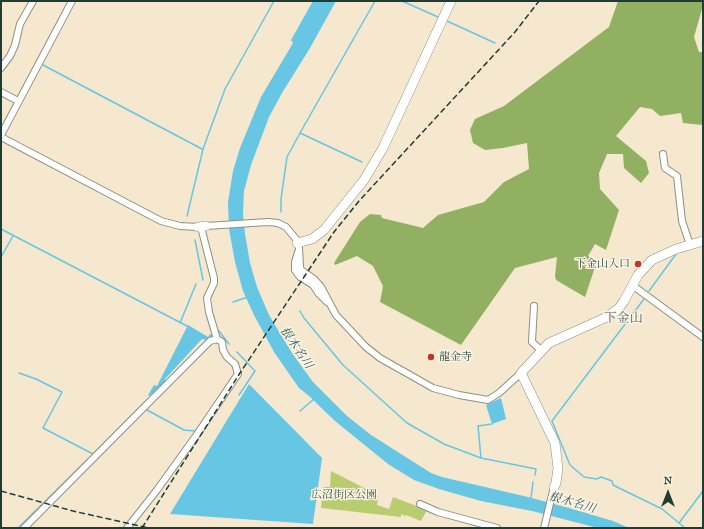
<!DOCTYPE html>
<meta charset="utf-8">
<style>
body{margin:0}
#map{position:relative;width:704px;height:529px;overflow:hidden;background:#f5e8ce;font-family:"IM FELL French Canon",serif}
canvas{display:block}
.frame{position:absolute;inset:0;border:2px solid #1f3d34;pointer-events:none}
.north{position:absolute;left:648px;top:473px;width:40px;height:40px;-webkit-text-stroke:3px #fcf5e5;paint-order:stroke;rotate:0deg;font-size:11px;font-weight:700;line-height:16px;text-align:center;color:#1f3d34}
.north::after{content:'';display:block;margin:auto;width:14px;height:18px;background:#1f3d34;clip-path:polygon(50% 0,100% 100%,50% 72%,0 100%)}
</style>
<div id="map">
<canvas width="704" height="529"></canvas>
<div class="frame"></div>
<div class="north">N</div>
</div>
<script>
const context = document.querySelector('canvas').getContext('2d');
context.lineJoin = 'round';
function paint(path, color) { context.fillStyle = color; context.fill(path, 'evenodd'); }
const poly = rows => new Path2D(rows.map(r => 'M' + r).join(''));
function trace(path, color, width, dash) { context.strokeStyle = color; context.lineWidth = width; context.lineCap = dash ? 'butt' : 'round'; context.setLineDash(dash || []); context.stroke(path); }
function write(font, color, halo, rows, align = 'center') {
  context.font = font + ' "IM FELL French Canon","Noto Serif JP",serif'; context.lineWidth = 3; context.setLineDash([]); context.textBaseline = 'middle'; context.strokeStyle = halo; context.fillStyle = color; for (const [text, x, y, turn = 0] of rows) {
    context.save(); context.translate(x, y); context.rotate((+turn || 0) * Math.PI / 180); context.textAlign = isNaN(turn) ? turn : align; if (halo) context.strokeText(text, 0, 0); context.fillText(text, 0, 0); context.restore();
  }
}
const green = poly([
 [331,471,378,495,377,505,389,509,393,497,427,510,421,521,406,515,405,516,401,514,401,517,321,508,323,487,330,487]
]);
const forest = poly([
 [618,1,703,1,702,9,694,37,699,52,703,52,703,125,683,123,681,113,660,116,652,109,640,107,616,136,646,161,649,173,641,183,624,168,623,154,607,154,599,173,600,189,619,210,606,250,595,244,588,256,597,261,585,297,556,280,555,276,557,257,515,268,461,345,380,302,383,286,373,266,357,256,335,265,334,263,360,222,370,214,381,215,382,218,423,228,438,215,484,202,504,182,529,169,527,143,503,148,485,150,473,143,470,130,475,119,504,106,609,27]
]);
const water = poly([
 [313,1,336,1,310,48,282,93,269,117,251,165,244,191,243,214,245,234,250,263,257,287,269,315,292,353,313,382,347,416,371,435,431,473,442,477,528,497,569,508,613,521,629,528,598,528,532,511,481,501,439,489,414,480,388,464,335,421,309,396,299,388,274,352,254,315,243,291,235,262,229,229,228,202,233,171,240,148,261,97,293,43,291,40],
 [188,325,208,337,210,334,213,336,207,340,202,339,165,379,165,383,149,396,148,395,154,385,157,386],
 [249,384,322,458,313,524,170,514],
 [501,398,506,419,492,424,486,405]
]);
const stream = poly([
 [402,1,438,17],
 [447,21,495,43],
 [43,65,202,149],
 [300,133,362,162],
 [281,212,281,199,287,157,300,133,375,1],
 [187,216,203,149,225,89,274,1],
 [1,229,187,326],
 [195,240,203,280],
 [1,257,13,236],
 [649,291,676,254],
 [644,299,552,421,570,465,584,477,597,479,601,477,612,481,613,485,662,509,685,528],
 [233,302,248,297],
 [300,311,304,318,343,365,407,423,444,444,481,458],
 [180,323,196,284],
 [218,331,219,331,229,344],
 [237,352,255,371,239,395],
 [19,373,36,379,62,392,43,428,93,454],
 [147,410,184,430,195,431],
 [300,411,314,399],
 [492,424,478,426,481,458,536,469,535,475],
 [94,453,146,401],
 [531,498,533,482],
 [679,523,703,491],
 [18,528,88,459]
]);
const street = poly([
 [1,68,10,56,15,45,20,24,33,1],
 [1,92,18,101],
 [1,135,72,1],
 [1,137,161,221,180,226,198,227],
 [663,154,665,168,677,176,682,221,690,245],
 [206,226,268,222,278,223,286,227,296,239,299,248,300,267,301,270,314,279,321,287,336,315,366,347,380,358,433,388,459,395,488,400,499,393,521,373],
 [298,252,295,262,295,270,300,277,313,285,319,294,327,302],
 [632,285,703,337],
 [534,306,532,342,541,350],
 [420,504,438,512,497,528],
 [24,528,210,341,217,339],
 [127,528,157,490,198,433,238,374,235,364,227,357,223,350,222,342,217,339,209,312,207,298,214,283,214,278,201,227],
 [544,528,554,487]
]);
const secondary = poly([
 [198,227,206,226],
 [297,243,312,239,324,230,364,180,383,148,451,1],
 [554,487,556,483,558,468,555,443,521,373,549,343,607,317,619,308,624,301,638,275,652,260,676,249,703,241]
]);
const rail = poly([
 [1,491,73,511,149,528],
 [142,528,240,373,334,232,359,201,515,32,539,1]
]);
const markers = [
 [638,264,4,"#c8321e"],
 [431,357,4,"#c8321e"]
];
const poiNames = [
 ["下金山入口",630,264],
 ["龍金寺",439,357,"left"]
];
const parkNames = [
 ["広沼街区公園",344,495]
];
const waterNames = [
 ["根木名川",296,348,56],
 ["根木名川",572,503,16]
];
const quarterNames = [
 ["下金山",623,319]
];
paint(green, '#b8cc70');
paint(forest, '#92b062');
paint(water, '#66c6e4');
trace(stream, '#66c6e4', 1.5);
trace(street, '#8a9281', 8);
trace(secondary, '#8a9281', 10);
trace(street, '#fff', 6);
trace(secondary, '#fff', 9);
trace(rail, '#1f3d34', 1.5, [6, 3]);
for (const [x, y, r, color] of markers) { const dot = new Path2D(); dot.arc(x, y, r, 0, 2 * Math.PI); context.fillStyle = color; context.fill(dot); trace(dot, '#fcf5e5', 1.5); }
write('11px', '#1f3d34', '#fcf5e5', poiNames, 'right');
write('11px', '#3e5a40', '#fcf5e5', parkNames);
write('italic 12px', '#315f60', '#fcf5e5', waterNames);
write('13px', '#56616b', '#fcf5e5', quarterNames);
</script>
